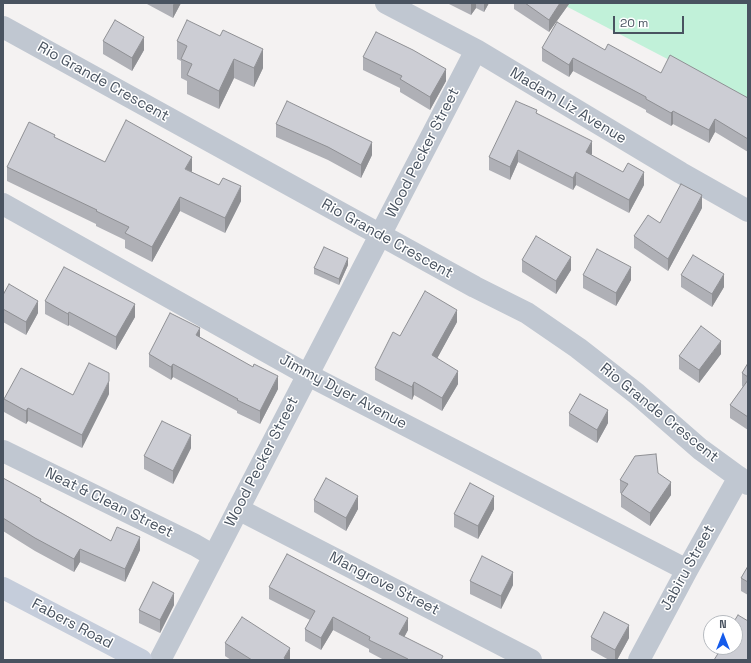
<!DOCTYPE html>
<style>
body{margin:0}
#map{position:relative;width:751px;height:663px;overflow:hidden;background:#f4f2f2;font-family:"Space Grotesk",sans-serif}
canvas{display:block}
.frame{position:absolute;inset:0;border:4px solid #495360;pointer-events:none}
.north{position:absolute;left:703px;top:615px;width:40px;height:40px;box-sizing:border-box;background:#fff;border:1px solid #b6babf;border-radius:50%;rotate:0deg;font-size:11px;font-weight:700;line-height:16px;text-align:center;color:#495360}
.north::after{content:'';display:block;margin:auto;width:14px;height:18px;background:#155beb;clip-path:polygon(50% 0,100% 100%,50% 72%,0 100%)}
.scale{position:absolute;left:613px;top:16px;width:71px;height:18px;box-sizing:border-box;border:2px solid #495360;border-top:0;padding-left:5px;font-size:12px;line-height:14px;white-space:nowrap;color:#495360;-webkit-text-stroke:3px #fff;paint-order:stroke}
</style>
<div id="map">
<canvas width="751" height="663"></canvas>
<div class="frame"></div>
<div class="north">N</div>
<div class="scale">20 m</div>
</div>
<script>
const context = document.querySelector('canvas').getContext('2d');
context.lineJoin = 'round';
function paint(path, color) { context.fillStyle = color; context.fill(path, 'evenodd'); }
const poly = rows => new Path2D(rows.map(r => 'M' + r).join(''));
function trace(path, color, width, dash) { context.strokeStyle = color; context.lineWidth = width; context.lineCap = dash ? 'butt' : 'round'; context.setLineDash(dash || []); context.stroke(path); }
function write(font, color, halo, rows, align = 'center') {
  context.font = font + ' "Space Grotesk",sans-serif'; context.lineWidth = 3; context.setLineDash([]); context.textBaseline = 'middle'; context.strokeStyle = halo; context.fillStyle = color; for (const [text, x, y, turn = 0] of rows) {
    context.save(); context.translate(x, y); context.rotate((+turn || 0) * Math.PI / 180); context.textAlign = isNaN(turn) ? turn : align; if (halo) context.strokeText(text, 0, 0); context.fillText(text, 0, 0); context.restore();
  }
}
const green = poly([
 [560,3,748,3,748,101]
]);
const street = poly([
 [386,3,476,50,681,173,748,211],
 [3,27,475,287,527,313,578,348,637,394,700,449,748,484],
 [3,204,308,375,687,570],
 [3,451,195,545,214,556],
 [238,509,531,660],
 [160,660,476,50],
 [639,660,687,570,739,477]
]);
const secondary = poly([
 [3,588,141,660]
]);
const wall = poly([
 [147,3,181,3,173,18,147,4],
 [447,3,489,3,484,12,476,8,471,15],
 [514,3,569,3,569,4,549,32,514,9],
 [103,41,144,50,132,71,103,54],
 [177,41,263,68,254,87,234,78,219,109,187,94,187,81,181,78,181,61,177,59],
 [542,48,605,50,661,73,748,98,748,152,715,132,709,143,673,124,671,126,646,112,646,110,573,71,569,77,542,61],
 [363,57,446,81,430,110,400,92,400,88,363,70],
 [537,113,592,154,591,155,644,185,629,213,576,185,573,190,518,162,510,180,489,170,489,157],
 [276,124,372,155,361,178,328,160,276,137],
 [55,138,105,162,192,172,241,201,225,233,180,211,152,262,125,248,125,240,96,226,96,224,7,181,7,167],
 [702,208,668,271,634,248,634,236,660,223],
 [522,260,571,270,556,294,522,272],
 [348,265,339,285,314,274,314,268],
 [583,275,631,280,616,306,583,288],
 [681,275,724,287,712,307,681,287],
 [3,295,38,313,26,335,3,322],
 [45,301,135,317,116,350,69,325,68,326,45,314],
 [457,322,437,358,458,384,442,411,414,395,412,400,375,380,375,368,400,336],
 [200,337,278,389,260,424,237,413,237,411,173,377,171,380,149,367,149,354],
 [721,354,699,383,679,369,679,356],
 [748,363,748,430,730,418,730,405,743,387,742,386,742,373],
 [109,394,82,448,28,421,26,424,4,412,4,399],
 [569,413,608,423,597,443,569,426],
 [191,448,173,484,144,469,144,456],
 [658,473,671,495,650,526,621,507,621,493,620,493,620,480],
 [3,478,41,501,111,541,140,550,125,582,80,562,74,572,35,551,3,531],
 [314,500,358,509,346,531,314,512],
 [494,509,478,539,454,527,454,514],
 [748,566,748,595,741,591,741,578],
 [470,581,513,585,501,609,470,594],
 [269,587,408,630,404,637,443,660,384,660,369,652,369,649,333,630,321,650,305,641,305,629,310,620,269,599],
 [174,605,160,633,139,623,139,610],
 [591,637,629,638,617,660,609,660,591,650],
 [225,643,290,660,231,660,225,656]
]);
const shadedWall = poly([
 [174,3,181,3,173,18,173,5],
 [471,3,476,3,476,8,471,15],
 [484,3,489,3,484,12],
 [560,3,569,3,569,4,549,32,549,20],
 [144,37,144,50,132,71,132,58],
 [263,49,263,68,254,87,254,68],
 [573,58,573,71,569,77,569,65],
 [234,59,234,78,219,109,219,91],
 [446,69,446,81,430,110,430,97],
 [673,111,673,124,671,126,671,113],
 [715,119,715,132,709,143,709,130],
 [592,141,592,154,586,165,586,152],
 [372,142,372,155,361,178,361,165],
 [518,150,518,162,510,180,510,167],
 [192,157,192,172,185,169],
 [576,172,576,185,573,190,573,178],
 [644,172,644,185,629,213,629,200],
 [241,186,241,201,225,233,225,218],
 [702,195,702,208,668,271,668,259],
 [180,197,180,211,152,262,152,247],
 [571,257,571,270,556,294,556,281],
 [348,258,348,265,339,285,339,279],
 [631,267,631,280,616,306,616,293],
 [724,274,724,287,712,307,712,294],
 [38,301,38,313,26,335,26,322],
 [135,304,135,317,116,350,116,337],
 [457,310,457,322,432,368,432,355],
 [69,312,69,325,68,326,68,314],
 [200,328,200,341,196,335],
 [721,341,721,354,699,383,699,370],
 [173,364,173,377,171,380,171,367],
 [458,371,458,384,442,411,442,398],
 [278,376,278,389,260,424,260,411],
 [109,381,109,394,82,448,82,435],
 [414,382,414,395,412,400,412,387],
 [28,408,28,421,26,424,26,411],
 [608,410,608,423,597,443,597,430],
 [191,435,191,448,173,484,173,471],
 [671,482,671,495,650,526,650,513],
 [358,496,358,509,346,531,346,518],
 [494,496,494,509,478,539,478,526],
 [140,537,140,550,125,582,125,569],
 [80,549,80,562,74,572,74,559],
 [513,572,513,585,501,609,501,596],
 [174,593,174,605,160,633,160,620],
 [333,617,333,630,321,650,321,638],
 [408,618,408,630,399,647,399,634],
 [629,625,629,638,617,660,615,660,615,650],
 [290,648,290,660,284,660,284,658]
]);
const building = poly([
 [525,3,560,3,549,20,525,3],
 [115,20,144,37,132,58,103,41,115,20],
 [187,20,220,36,223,30,263,49,254,68,234,59,219,91,187,75,192,64,181,59,187,46,177,41,187,20],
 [557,22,605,50,608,44,661,73,670,55,748,98,748,139,715,119,709,130,673,111,671,113,646,99,646,97,573,58,569,65,542,48,557,22],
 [376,32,413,50,446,69,430,97,400,79,402,76,363,57,376,32],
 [287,101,372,142,361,165,328,147,276,124,287,101],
 [516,101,537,110,536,113,592,141,586,152,623,172,628,163,644,172,629,200,576,172,573,178,518,150,510,167,489,157,516,101],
 [126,120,192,157,185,169,219,185,223,178,241,186,225,218,180,197,152,247,125,233,129,227,96,211,97,210,7,167,29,122,55,135,54,137,105,162,126,120],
 [681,184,702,195,668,259,634,236,648,215,660,223,681,184],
 [536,236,571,257,556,281,522,260,536,236],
 [324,247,348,258,339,279,314,268,324,247],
 [597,249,631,267,616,293,583,275,597,249],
 [693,255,724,274,712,294,681,275,693,255],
 [64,267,135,304,116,337,69,312,68,314,45,301,64,267],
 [9,284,38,301,26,322,3,309,3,295,9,284],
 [425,291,457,310,432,355,458,371,442,398,414,382,412,387,375,368,393,332,400,336,425,291],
 [170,313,200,328,196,335,253,367,254,364,278,376,260,411,237,400,238,399,173,364,171,367,149,354,170,313],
 [701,326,721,341,699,370,679,356,701,326],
 [89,363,109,373,109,381,82,435,28,408,26,411,4,399,21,368,73,395,89,363],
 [748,363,748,377,742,373,748,363],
 [748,380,748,417,730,405,748,380],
 [580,394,608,410,597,430,569,413,580,394],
 [162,421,191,435,173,471,144,456,162,421],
 [656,454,658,473,671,482,650,513,621,494,628,484,620,480,635,456,656,454],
 [3,478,41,499,40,501,111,541,117,527,140,537,125,569,80,549,74,559,35,538,3,518,3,478],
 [326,478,358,496,346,518,314,500,326,478],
 [470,483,494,496,478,526,454,514,470,483],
 [287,554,408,618,399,634,443,656,441,660,408,660,408,659,369,640,370,637,333,617,321,638,305,629,315,611,269,587,287,554],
 [482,556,513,572,501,596,470,581,482,556],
 [748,566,748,582,741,578,748,566],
 [153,582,174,593,160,620,139,610,153,582],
 [604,612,629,625,615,650,591,637,604,612],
 [738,615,748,621,748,660,714,660,722,647,735,647,735,623,733,623,738,615],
 [242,617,290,648,284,658,287,660,252,660,225,643,242,617]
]);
const streetNames = [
 ["Rio Grande Crescent",103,82,29],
 ["Madam Liz Avenue",568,106,31],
 ["Wood Pecker Street",423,153,-63],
 ["Rio Grande Crescent",387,239,29],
 ["Jimmy Dyer Avenue",343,392,28],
 ["Rio Grande Crescent",659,413,39],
 ["Wood Pecker Street",262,462,-63],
 ["Neat & Clean Street",109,503,26],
 ["Jabiru Street",688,568,-61],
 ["Mangrove Street",384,584,27],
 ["Fabers Road",72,624,28]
];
paint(green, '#c1f1d9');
trace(street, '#c0c7d1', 22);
trace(secondary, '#c5cddb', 22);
paint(wall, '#afb0b6');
paint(shadedWall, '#8f9094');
paint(building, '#cccdd4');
trace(building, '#8f9094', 1);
write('15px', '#495360', '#fff', streetNames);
</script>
